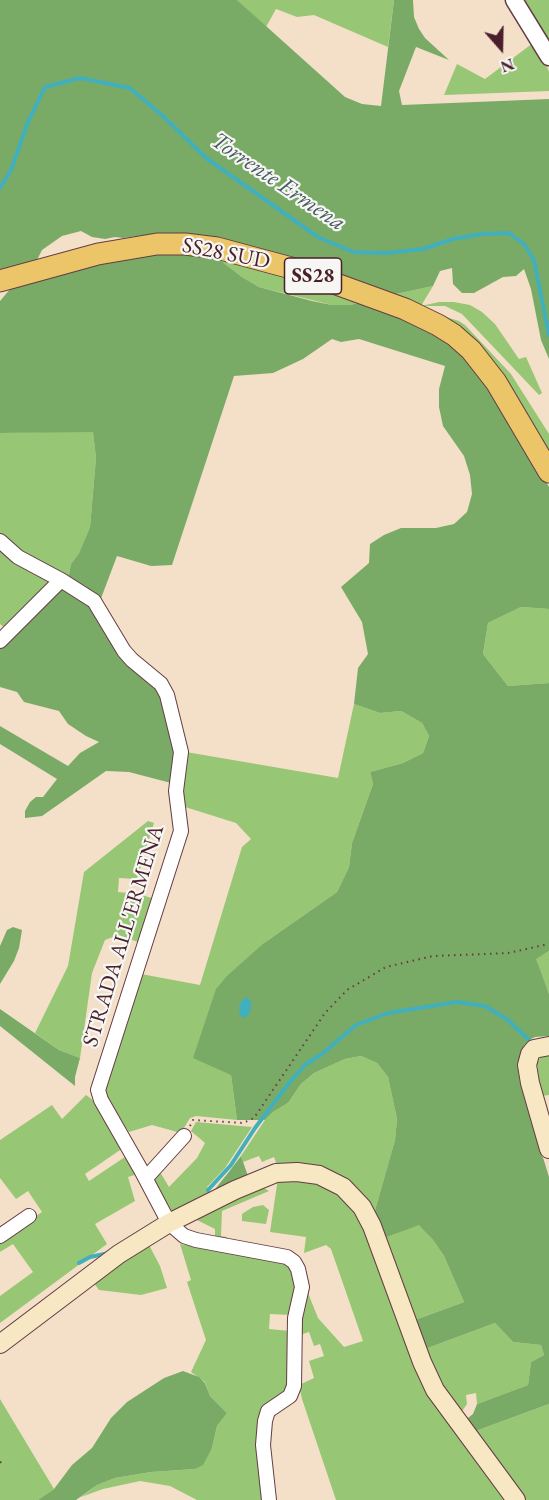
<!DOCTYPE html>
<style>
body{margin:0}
#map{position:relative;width:549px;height:1500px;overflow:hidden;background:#f4e0c8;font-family:"EB Garamond",serif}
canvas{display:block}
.north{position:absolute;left:471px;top:18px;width:60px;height:60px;-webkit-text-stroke:4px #f6f6f2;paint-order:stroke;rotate:160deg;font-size:16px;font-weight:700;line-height:24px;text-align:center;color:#4a1f2b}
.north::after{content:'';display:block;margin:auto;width:21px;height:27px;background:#4a1f2b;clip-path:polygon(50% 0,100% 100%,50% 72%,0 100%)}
</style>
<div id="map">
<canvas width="549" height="1500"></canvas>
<div class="north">N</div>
</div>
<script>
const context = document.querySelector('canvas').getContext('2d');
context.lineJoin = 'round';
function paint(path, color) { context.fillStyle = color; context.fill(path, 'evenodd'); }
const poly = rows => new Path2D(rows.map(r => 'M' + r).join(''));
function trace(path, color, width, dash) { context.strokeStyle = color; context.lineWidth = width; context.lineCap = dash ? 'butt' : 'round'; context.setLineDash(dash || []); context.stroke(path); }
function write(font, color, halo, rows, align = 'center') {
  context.font = font + ' "EB Garamond",serif'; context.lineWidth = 4.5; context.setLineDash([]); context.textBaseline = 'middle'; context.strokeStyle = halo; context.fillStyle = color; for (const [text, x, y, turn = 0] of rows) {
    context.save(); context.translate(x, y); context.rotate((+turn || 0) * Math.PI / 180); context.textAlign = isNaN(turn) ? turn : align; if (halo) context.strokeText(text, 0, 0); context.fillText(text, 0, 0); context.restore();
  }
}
const green = poly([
 [237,0,394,0,388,47,314,15,297,17,276,9,266,27],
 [521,0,549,0,549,45],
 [533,43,544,59,549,72,549,91,444,95,457,64,485,79],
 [216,257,241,262,365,302,349,305,332,305,259,287,242,277],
 [433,286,421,306,439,302,454,302,470,305,482,312,495,324,519,359,526,357,542,393,539,395,462,314,445,306,421,306,391,295],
 [443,316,459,321,465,325,511,374,549,434,549,459,438,317],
 [93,431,96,458,90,527,79,553,71,564,68,579,24,556,0,536,0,433],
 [0,546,51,579,46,584,49,588,6,629,0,624],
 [521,607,549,609,549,683,508,686,483,654,488,623],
 [354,704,380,713,401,711,422,723,429,736,423,753,403,763,370,772,373,784,352,843,349,867,337,892,264,943,231,1075,237,1120,196,1116,190,1118,181,1133,152,1125,129,1132,104,1095,103,1087,141,974,200,985,242,847,251,839,236,823,182,806,181,801,186,752,338,778],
 [148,821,154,823,137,879,119,878,118,892,138,894,155,899,138,942,118,935,105,940,92,973,80,1058,59,1050,35,1033,68,966,84,872],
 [549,951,549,994,535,959],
 [546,1054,549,1056,549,1095,541,1096,537,1063,542,1055],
 [361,1056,377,1063,388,1077,397,1119,395,1140,374,1214,367,1203,277,1165,274,1157,262,1162,259,1156,243,1162,241,1156,265,1120,273,1112,288,1103,301,1084,314,1073,345,1059],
 [86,1095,97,1103,123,1148,85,1174,89,1181,128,1155,138,1174,128,1177,135,1201,95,1224,107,1244,0,1323,0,1296,33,1272,13,1244,0,1252,0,1241,42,1212,28,1191,16,1199,0,1178,0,1140,52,1105,62,1119],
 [196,1122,252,1127,225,1168,207,1187,211,1194,173,1213,153,1179,160,1172,169,1187,197,1158,205,1143,191,1131],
 [286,1177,332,1187,360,1215,416,1368,508,1500,336,1500,302,1399,299,1385,314,1378,309,1361,324,1356,320,1344,314,1346,309,1332,297,1336,304,1294,308,1293,318,1318,344,1347,363,1341,331,1249,326,1245,304,1253,306,1237,270,1232,278,1178],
 [261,1186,269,1191,222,1211,221,1236,227,1237,227,1241,215,1239,215,1229,193,1218],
 [263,1205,269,1210,266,1224,242,1221,242,1214,245,1212,253,1207],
 [419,1224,433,1240,444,1256,464,1302,415,1320,384,1238],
 [148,1243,160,1266,167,1288,141,1295,99,1290,94,1283],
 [180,1244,287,1261,297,1279,291,1315,270,1314,269,1329,290,1331,289,1388,269,1404,264,1500,197,1500,170,1486,140,1481,103,1489,81,1497,97,1485,115,1478,151,1472,195,1469,212,1448,217,1426,227,1413,210,1396,205,1382,191,1372,206,1340,187,1282,191,1280],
 [495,1323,513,1342,541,1345,544,1355,531,1362,528,1385,477,1404,476,1393,466,1395,467,1404,460,1414,451,1403,425,1349],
 [0,1399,54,1489,38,1500,0,1500],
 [549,1404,549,1500,524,1500,473,1432]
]);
const forest = poly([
 [0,0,237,0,345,97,362,104,381,106,394,0,413,0,414,17,419,29,425,38,449,60,416,47,399,91,402,105,549,99,549,359,541,340,531,289,524,269,516,276,503,277,474,293,462,293,453,284,452,268,440,271,433,286,391,295,152,234,123,238,115,237,105,239,92,237,81,231,62,236,42,250,35,264,0,273],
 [178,253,216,257,242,277,259,287,312,301,332,305,349,305,365,302,452,342,506,410,549,487,549,609,521,607,488,623,483,654,508,686,549,683,549,951,536,959,549,994,549,1036,535,1037,529,1040,524,1045,517,1064,520,1082,549,1177,549,1404,473,1432,464,1421,473,1414,477,1404,528,1385,531,1362,544,1355,541,1345,513,1342,495,1323,425,1349,415,1320,464,1302,444,1256,433,1240,419,1225,384,1238,374,1214,395,1140,397,1119,388,1077,377,1063,361,1056,345,1059,314,1073,301,1084,288,1103,273,1112,265,1120,237,1120,231,1075,193,1058,216,989,227,976,264,943,337,892,349,867,352,843,373,784,370,772,403,763,423,753,429,736,422,723,401,711,380,713,354,704,358,668,368,654,362,622,341,587,369,563,370,544,384,535,401,528,436,528,454,524,467,512,472,494,470,475,464,456,443,426,439,407,439,389,445,366,359,339,341,342,332,339,303,359,273,373,234,376,172,565,151,566,117,556,100,601,68,579,71,564,79,553,90,527,96,458,93,432,0,433,0,301,11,288,82,268,145,256],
 [63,586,90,602,160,690,177,750,171,783,129,772,106,771,42,816,25,818,25,811,30,802,36,797,43,797,57,779,0,744,0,726,68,766,80,753,99,742,86,736,68,724,59,711,24,702,17,692,0,687,0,648],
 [13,927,22,930,19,948,14,961,0,984,0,946,7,930],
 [0,1009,59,1050,80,1058,75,1077,75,1086,0,1026],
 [241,1156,248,1176,211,1194,228,1173],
 [183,1371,199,1377,205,1383,210,1396,227,1413,217,1426,212,1448,203,1465,195,1469,151,1472,115,1478,97,1485,76,1500,38,1500,54,1489,72,1465,92,1448,111,1418,127,1402,164,1378]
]);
const water = poly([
 [247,997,251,1001,251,1009,248,1016,243,1018,240,1015,239,1007,242,1000]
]);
const stream = poly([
 [0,188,11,170,28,122,45,87,80,78,130,88,164,117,206,158,318,237,353,252,387,253,423,249,453,239,482,234,509,233,524,244,534,260,549,335],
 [208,1190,231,1165,255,1128,289,1083,305,1065,322,1054,356,1025,388,1013,457,1002,485,1006,508,1020,529,1040],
 [79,1263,90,1257,109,1253]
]);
const path = poly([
 [190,1126,193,1120,243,1123,254,1118,325,1013,347,990,386,967,433,956,508,953,549,944],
 [0,1462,5,1464]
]);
const minor = poly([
 [0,541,18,557,61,580,94,601,124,651,132,660,161,684,167,695,181,752,176,791,181,831,98,1090,101,1100,141,1170,169,1223,184,1236,196,1240,287,1257,294,1262,298,1269,302,1287,295,1318,294,1386,290,1396,268,1411,265,1421,263,1445,269,1500],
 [0,641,61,580],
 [146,1178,184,1136],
 [0,1236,29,1216]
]);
const tertiary = poly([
 [514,0,549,57]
]);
const secondary = poly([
 [549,1046,534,1049,530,1054,527,1065,530,1083,549,1149],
 [0,1344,119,1254,169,1223,235,1190,276,1173,297,1172,319,1175,343,1187,362,1207,372,1226,422,1362,435,1390,516,1500]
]);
const primary = poly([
 [0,281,98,254,157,244,185,244,217,248,295,269,405,309,438,325,454,335,471,350,496,382,549,472]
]);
const shields = [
 [313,276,57]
];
const shieldNames = [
 ["SS28",313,276]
];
const streetNames = [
 ["SS28 SUD",226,254,11],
 ["STRADA ALL'ERMENA",124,936,-73]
];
const waterNames = [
 ["Torrente Ermena",278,182,34]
];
paint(green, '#97c675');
paint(forest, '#79ab66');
paint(water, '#41b0bc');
trace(stream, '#41b0bc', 4);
trace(minor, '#643c43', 16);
trace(tertiary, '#643c43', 19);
trace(secondary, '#643c43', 20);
trace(primary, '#643c43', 23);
trace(path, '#643c43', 2, [1.5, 4.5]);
trace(minor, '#fff', 14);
trace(tertiary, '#fff', 16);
trace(secondary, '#f7e8c3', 18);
trace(primary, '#ecc569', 21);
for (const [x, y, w] of shields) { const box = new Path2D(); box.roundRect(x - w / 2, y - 18, w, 36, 4.5); context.fillStyle = '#f6f6f2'; context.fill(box); trace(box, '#4a1f2b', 1.5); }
write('bold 21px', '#4a1f2b', null, shieldNames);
write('22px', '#4a1f2b', '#f6f6f2', streetNames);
write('italic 24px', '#465965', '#f6f6f2', waterNames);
</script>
